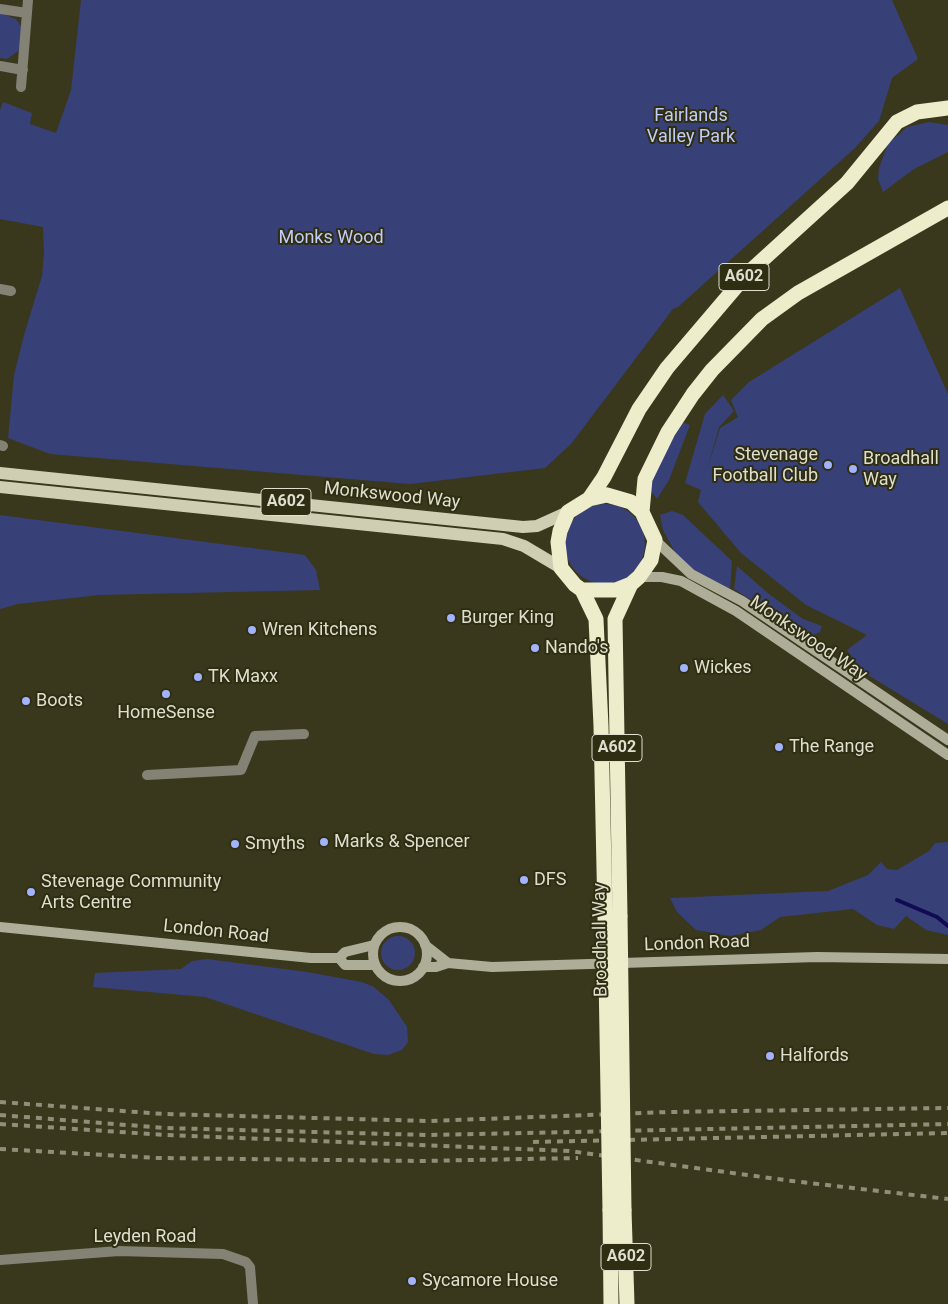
<!DOCTYPE html>
<style>
body{margin:0}
canvas{display:block;background:#39371c}
</style>
<canvas width="948" height="1304"></canvas>
<script>
const context = document.querySelector('canvas').getContext('2d');
context.lineJoin = 'round';
function paint(path, color) { context.fillStyle = color; context.fill(path, 'evenodd'); }
const poly = rows => new Path2D(rows.map(r => 'M' + r).join(''));
function trace(path, color, width, dash) { context.strokeStyle = color; context.lineWidth = width; context.lineCap = dash ? 'butt' : 'round'; context.setLineDash(dash || []); context.stroke(path); }
function write(font, color, halo, rows, align = 'center') {
  context.font = font + ' Roboto,sans-serif'; context.lineWidth = 4; context.setLineDash([]); context.textBaseline = 'middle'; context.strokeStyle = halo; context.fillStyle = color; for (const [text, x, y, turn = 0] of rows) {
    context.save(); context.translate(x, y); context.rotate((+turn || 0) * Math.PI / 180); context.textAlign = isNaN(turn) ? turn : align; if (halo) context.strokeText(text, 0, 0); context.fillText(text, 0, 0); context.restore();
  }
}
const green = poly([
 [81,0,892,0,918,59,892,78,879,121,855,148,678,307,673,309,571,444,545,468,410,484,50,454,8,438,14,375,24,335,42,276,44,253,43,227,0,219,0,110,3,102,32,113,30,124,56,133,71,90],
 [0,13,16,19,22,27,20,50,7,59,0,58],
 [929,122,948,125,948,152,914,169,883,192,878,179,879,168,888,144,907,127],
 [900,288,948,394,948,724,863,672,847,650,867,635,806,605,741,553,698,502,701,490,685,483,705,414,723,395,734,411,719,427,707,470,720,428,738,417,731,400,749,382],
 [682,422,690,425,669,480,657,499,651,491,652,478],
 '565 544a40 40 0 1 1 80 0a40 40 0 1 1-80 0Z',
 [672,511,683,515,732,561,730,590,699,575,677,556,663,530,660,515],
 [0,515,305,555,316,570,320,590,99,595,18,604,0,609],
 [737,566,769,594,803,619,822,626,820,632,809,637,734,589],
 [948,842,948,935,926,930,906,916,894,929,877,925,853,909,780,917,761,930,731,936,696,930,677,912,670,898,828,891,868,875,881,862,887,869,897,870,929,851,935,843],
 '381 953a17 17 0 1 1 34 0a17 17 0 1 1-34 0Z',
 [207,959,307,972,362,982,374,987,389,1000,407,1027,408,1042,402,1050,388,1055,374,1054,205,997,93,987,95,973,181,969,192,961]
]);
const stream = poly([
 [897,900,937,917,948,926]
]);
const street = poly([
 [0,9,27,13],
 [0,66,23,70],
 [21,87,28,0],
 [0,289,11,291],
 [0,445,3,446],
 [147,775,241,770,255,736,304,734],
 [0,1260,119,1251,223,1254,246,1262,250,1267,253,1304]
]);
const secondary = poly([
 [655,540,691,574,742,601,948,740],
 [639,577,662,577,681,581,736,611,948,755],
 [0,927,311,958,339,958,345,952,374,945],
 '373 954a27 27 0 1 1 54 0a27 27 0 1 1-54 0Z',
 [425,945,448,963],
 [339,958,345,965,375,965],
 [423,967,436,967,448,963,492,967,817,957,948,959]
]);
const primary = poly([
 [0,473,523,527,537,526,568,512],
 [0,487,503,539,524,546,561,568]
]);
const highway = poly([
 [607,495,631,502,642,512,655,540,651,560,639,577,631,584,616,590,582,590,575,585,561,568,558,542,560,531,568,512,589,499,607,495],
 [589,499,604,477,639,409,667,368,747,274,847,183,897,122,917,112,948,108],
 [642,512,645,479,668,432,693,394,712,370,762,319,798,293,948,208],
 [582,590,596,619,601,726,605,916],
 [620,916,615,619,631,584],
 [610,1210,611,1304],
 [624,1210,627,1304]
]);
const rail = poly([
 [0,1102,164,1114,429,1121,669,1112,948,1108],
 [0,1115,165,1128,428,1135,948,1124],
 [0,1124,166,1135,569,1151,792,1181,948,1199],
 [533,1142,948,1133],
 [0,1149,158,1158,420,1161,578,1158]
]);
const highwayBridge = poly([
 [605,916,610,1210],
 [620,916,624,1210]
]);
const markers = [
 [828,465,5,"#a2b2fd"],
 [853,469,5,"#a2b2fd"],
 [451,618,5,"#a2b2fd"],
 [252,630,5,"#a2b2fd"],
 [535,648,5,"#a2b2fd"],
 [684,668,5,"#a2b2fd"],
 [198,677,5,"#a2b2fd"],
 [166,694,5,"#a2b2fd"],
 [26,701,5,"#a2b2fd"],
 [779,747,5,"#a2b2fd"],
 [324,842,5,"#a2b2fd"],
 [235,844,5,"#a2b2fd"],
 [524,880,5,"#a2b2fd"],
 [31,892,5,"#a2b2fd"],
 [770,1056,5,"#a2b2fd"],
 [412,1281,5,"#a2b2fd"]
];
const shields = [
 [744,277,50],
 [286,502,50],
 [617,748,50],
 [626,1257,50]
];
const shieldNames = [
 ["A602",744,277],
 ["A602",286,502],
 ["A602",617,748],
 ["A602",626,1257]
];
const parkNames = [
 ["Fairlands",691,116],
 ["Valley Park",691,137],
 ["Monks Wood",331,238]
];
const poiNames = [
 ["Stevenage",818,455,"right"],
 ["Football Club",818,476,"right"],
 ["Broadhall",863,459],
 ["Way",863,480],
 ["Burger King",461,618],
 ["Wren Kitchens",262,630],
 ["Nando's",545,648],
 ["Wickes",694,668],
 ["TK Maxx",208,677],
 ["Boots",36,701],
 ["HomeSense",166,713,"center"],
 ["The Range",789,747],
 ["Marks & Spencer",334,842],
 ["Smyths",245,844],
 ["DFS",534,880],
 ["Stevenage Community",41,882],
 ["Arts Centre",41,903],
 ["Halfords",780,1056],
 ["Sycamore House",422,1281]
];
const streetNames = [
 ["Monkswood Way",392,496,6],
 ["Monkswood Way",808,639,34],
 ["London Road",216,932,6],
 ["Broadhall Way",601,940,-91],
 ["London Road",697,944,-2],
 ["Leyden Road",145,1237]
];
paint(green, '#374077');
trace(stream, '#110a54', 4);
trace(street, '#838275', 10);
trace(secondary, '#aead98', 10);
trace(primary, '#cfceb3', 12);
trace(highway, '#edeccb', 15);
trace(rail, '#908f7a', 4, [6, 6]);
trace(highwayBridge, '#edeccb', 15);
for (const [x, y, r, color] of markers) { const dot = new Path2D(); dot.arc(x, y, r, 0, 2 * Math.PI); context.fillStyle = color; context.fill(dot); trace(dot, '#2f2d12', 2); }
for (const [x, y, w] of shields) { const box = new Path2D(); box.roundRect(x - w / 2, y - 13.5, w, 27, 4); context.fillStyle = '#2f2d12'; context.fill(box); trace(box, '#dfdfcf', 1); }
write('bold 16px', '#dfdfcf', null, shieldNames);
write('18px', '#c2cdf8', '#2f2d12', parkNames);
write('18px', '#dfdfcf', '#2f2d12', poiNames, 'left');
write('18px', '#dfdfcf', '#2f2d12', streetNames);
</script>
